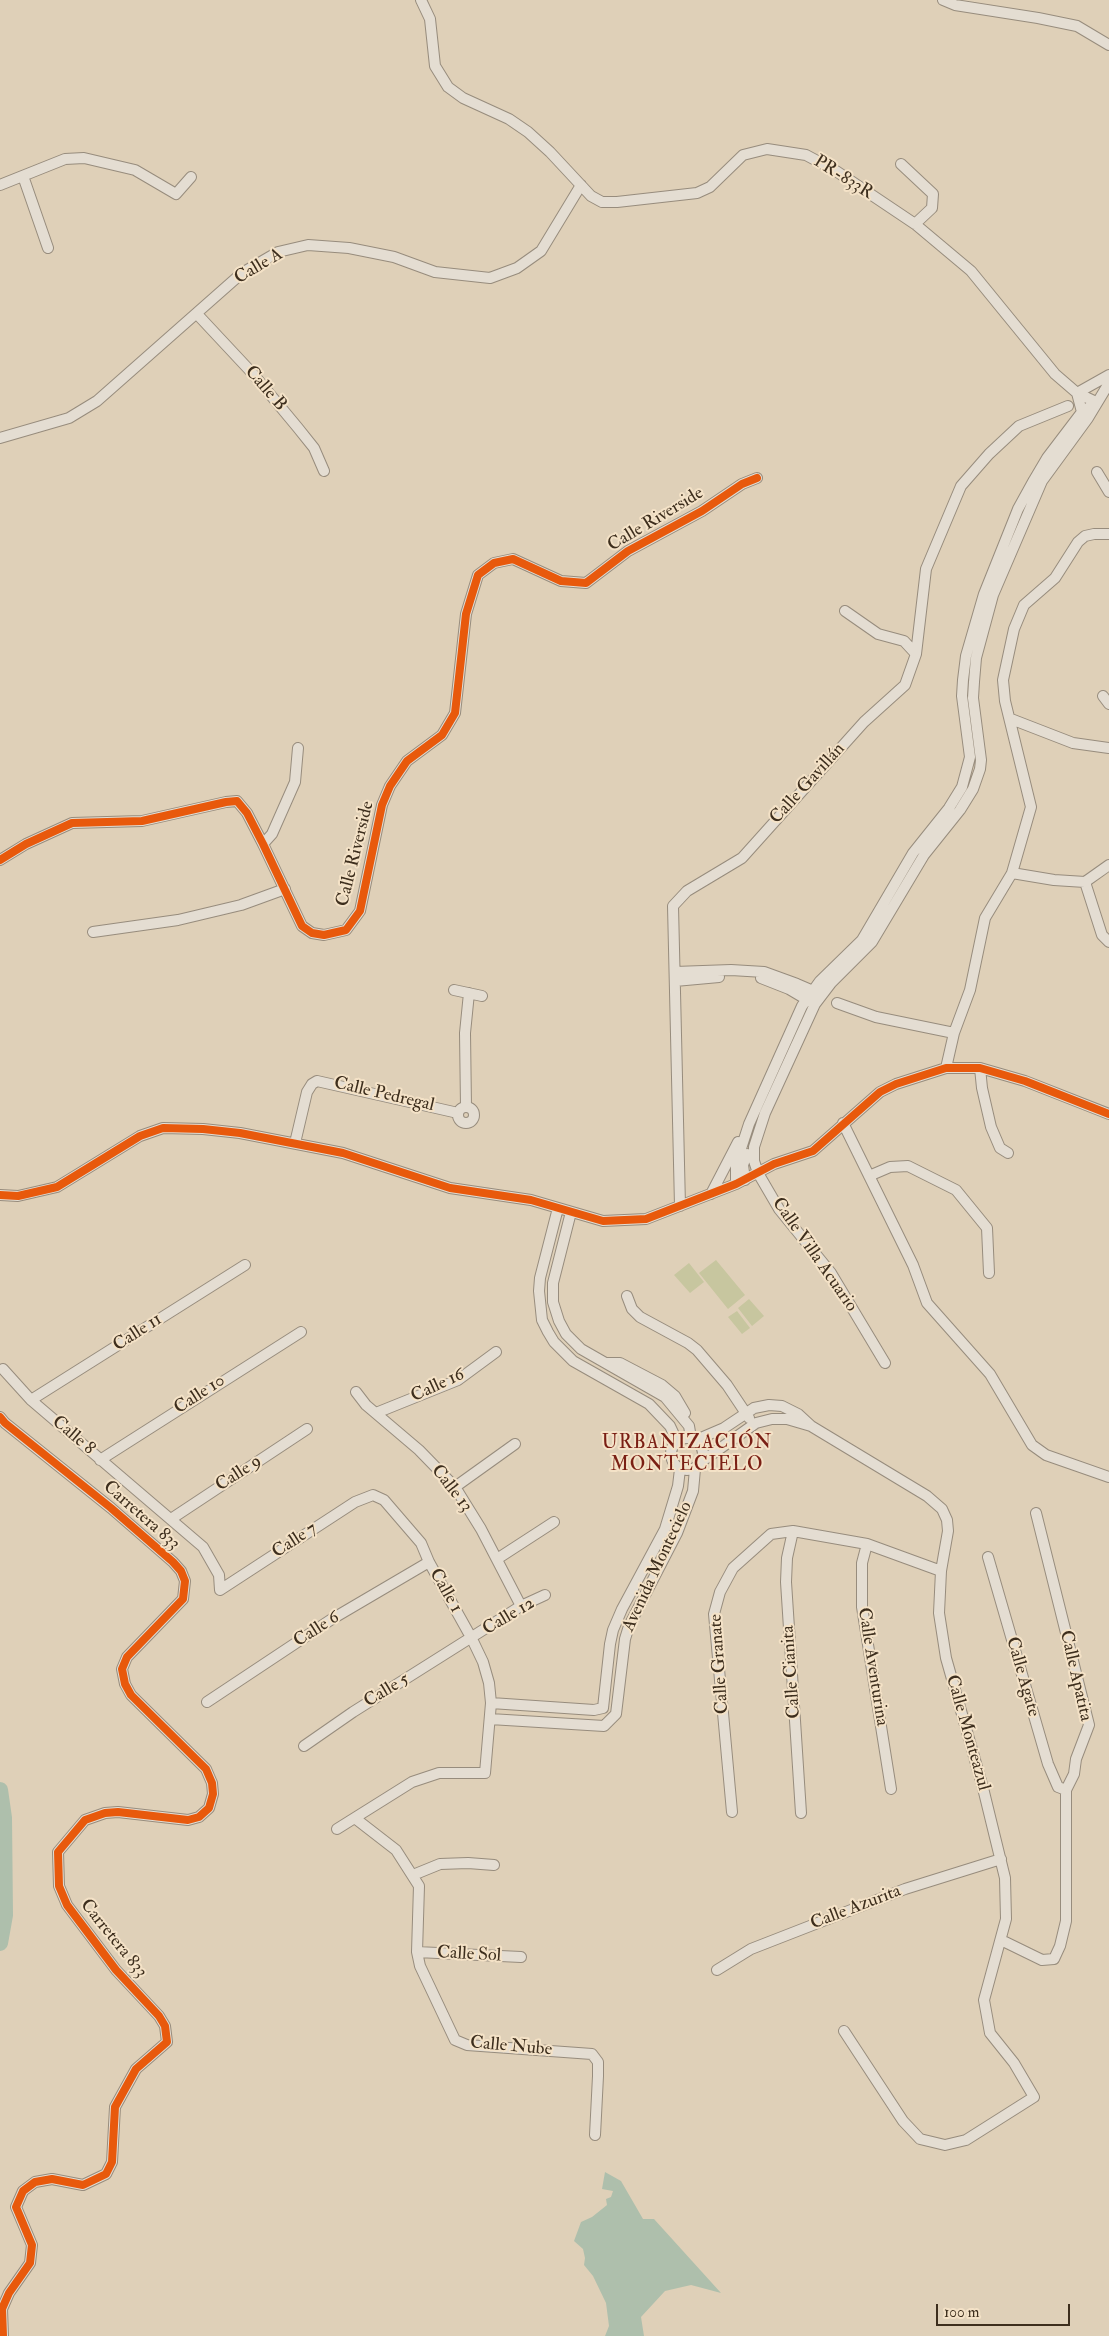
<!DOCTYPE html>
<meta charset="utf-8">
<style>
body{margin:0}
#map{position:relative;width:1109px;height:2336px;overflow:hidden;background:#dfd0b8;font-family:"IM FELL Double Pica",serif}
canvas{display:block}
.scale{position:absolute;left:936px;top:2304px;width:134px;height:22px;box-sizing:border-box;border:2px solid #3d2e1d;border-top:0;padding-left:6px;font-size:15px;line-height:18px;white-space:nowrap;color:#3d2e1d;-webkit-text-stroke:4px #f4e2c7;paint-order:stroke}
</style>
<div id="map">
<canvas width="1109" height="2336"></canvas>
<div class="scale">100 m</div>
</div>
<script>
const context = document.querySelector('canvas').getContext('2d');
context.lineJoin = 'round';
function paint(path, color) { context.fillStyle = color; context.fill(path, 'evenodd'); }
const poly = rows => new Path2D(rows.map(r => 'M' + r).join(''));
function trace(path, color, width, dash) { context.strokeStyle = color; context.lineWidth = width; context.lineCap = dash ? 'butt' : 'round'; context.setLineDash(dash || []); context.stroke(path); }
function write(font, color, halo, rows, align = 'center') {
  context.font = font + ' "IM FELL Double Pica",serif'; context.lineWidth = 4; context.setLineDash([]); context.textBaseline = 'middle'; context.strokeStyle = halo; context.fillStyle = color; for (const [text, x, y, turn = 0] of rows) {
    context.save(); context.translate(x, y); context.rotate((+turn || 0) * Math.PI / 180); context.textAlign = isNaN(turn) ? turn : align; if (halo) context.strokeText(text, 0, 0); context.fillText(text, 0, 0); context.restore();
  }
}
const green = poly([
 [716,1260,745,1295,728,1309,699,1273],
 [689,1263,704,1282,690,1293,674,1275],
 [749,1299,764,1316,752,1326,738,1308],
 [737,1311,750,1328,742,1334,728,1317]
]);
const water = poly([
 [605,2172,621,2181,643,2219,654,2219,721,2293,691,2285,665,2291,641,2317,644,2336,605,2336,609,2326,606,2303,593,2276,584,2265,585,2258,583,2249,574,2241,581,2222,592,2217,607,2205,606,2199,611,2197,613,2191,602,2189]
]);
const river = poly([
 [0,1790,4,1818,5,1915,0,1943]
]);
const minor = poly([
 [421,0,430,19,435,66,448,87,463,98,509,119,528,132,550,152,591,196,602,202,617,202,697,193,710,187,743,155,767,149,806,155,836,171,915,224,971,271,1055,374,1077,393,1096,402],
 [943,0,955,5,1038,18,1077,26,1109,45],
 [901,164,933,194,932,208,915,224],
 [23,176,48,248],
 [0,185,65,159,84,158,135,170,176,194,191,177],
 [197,314,254,375,298,428,314,448,324,471],
 [1082,412,1077,393,1109,375],
 [0,438,69,418,97,401,242,273,278,252,308,245,349,248,394,257,435,272,490,278,517,268,541,251,581,185],
 [1097,472,1109,492],
 [845,611,878,634,904,641,916,654],
 [1103,696,1109,704],
 [1011,719,1073,743,1109,748],
 [263,844,272,834,295,782,298,748],
 [0,860,26,844,72,823,142,821,226,802,237,801,247,813,263,844,302,926,312,933,324,935,346,930,360,911,382,805,390,786,407,761,442,735,455,713,466,614,478,575,494,563,513,559,561,581,586,583,628,551,702,511,742,484,757,478],
 [1012,873,1054,880,1085,882,1109,865],
 [1085,882,1102,935,1109,942],
 [93,932,178,920,241,905,285,889],
 [675,972,731,970,764,972,797,984,818,993],
 [761,978,789,989,811,1002],
 [675,981,719,977],
 [454,990,482,996],
 [837,1003,876,1017,954,1033],
 [946,1068,954,1033,970,990,985,918,1012,873,1031,807,1005,701,1003,680,1014,629,1024,605,1055,578,1078,542,1085,536,1094,534,1109,534],
 [980,1068,982,1088,991,1127,1000,1148,1008,1153],
 [466,1107,465,1033,469,993],
 '458 1115a8 8 0 1 1 16 0a8 8 0 1 1-16 0Z',
 [843,1123,913,1265,927,1303,990,1374,1032,1445,1046,1455,1109,1477],
 [295,1143,307,1092,312,1084,317,1081,458,1113],
 [869,1176,890,1167,908,1166,956,1190,987,1228,989,1273],
 [745,1180,743,1165,747,1154],
 [736,1184,736,1164,749,1124,802,1006,820,981,862,940,913,853,949,808,962,787,970,757,962,696,963,680,966,656,984,594,1018,509,1034,480,1047,458,1082,412,1094,404],
 [711,1194,738,1142],
 [0,1195,18,1196,57,1187,140,1136,163,1128,203,1129,240,1133,343,1153,450,1188,531,1200,603,1221,646,1219,736,1184,774,1164,813,1151,880,1092,896,1084,946,1068,980,1068,1025,1081,1109,1114],
 [680,1206,673,906,687,891,742,858,864,722,905,685,916,654,926,569,961,486,989,454,1019,426,1068,406],
 [558,1208,540,1278,539,1291,542,1320,548,1332,554,1342,573,1361,649,1404,670,1426,677,1441],
 [571,1212,553,1283,553,1302,559,1321,566,1334,581,1349,665,1397,689,1426,691,1438],
 [627,1296,632,1309,640,1317,688,1343,697,1350,727,1385,749,1418],
 [606,1363,620,1363,662,1385,675,1396,685,1413],
 [885,1363,831,1273,779,1209,758,1173,754,1161,754,1147,765,1113,815,1004,831,983,872,942,924,855,960,810,973,789,980,769,981,760,973,698,974,682,976,658,993,595,1042,481,1088,418,1109,383],
 [3,1369,31,1400,203,1547,219,1575,220,1590,355,1502,373,1495,384,1500,421,1543,429,1562,472,1639,483,1662,489,1683,491,1703,485,1773,439,1773,412,1782,337,1829],
 [356,1392,366,1405,419,1450,455,1487,481,1529,521,1606],
 [31,1400,245,1265],
 [376,1413,458,1380,496,1352],
 [0,1417,5,1423,111,1508,173,1562,181,1571,185,1581,183,1599,127,1657,122,1669,125,1684,131,1695,206,1769,212,1783,213,1794,209,1808,199,1817,188,1820,118,1812,105,1813,85,1820,58,1852,59,1886,67,1905,116,1970,159,2016,165,2026,167,2042,136,2069,115,2107,112,2162,106,2174,83,2185,52,2179,35,2182,23,2191,16,2207,32,2245,30,2263,9,2293,2,2309,3,2336],
 [811,1426,927,1496,942,1509,947,1520,948,1531,941,1571,939,1613,946,1658,983,1788,1005,1878,1006,1919,984,2000,990,2033,1014,2063,1034,2097,966,2140,945,2145,920,2139,903,2121,844,2031],
 '671 1454a16 16 0 1 1 32 0a16 16 0 1 1-32 0Z',
 [696,1440,724,1428,754,1408,769,1405,782,1406,798,1414,811,1426,787,1419,772,1419,756,1423,701,1462],
 [100,1460,301,1332],
 [455,1487,515,1444],
 [171,1519,307,1429],
 [793,1531,787,1558,786,1582,801,1813],
 [867,1544,862,1563,862,1607,891,1789],
 [988,1557,1048,1764,1058,1787,1066,1790],
 [497,1559,554,1522],
 [207,1702,332,1619,429,1562],
 [491,1703,594,1710,603,1708,610,1644,613,1630,622,1609,665,1529,678,1486,680,1469],
 [490,1719,604,1726,616,1714,625,1639,629,1626,677,1533,693,1491,695,1469],
 [304,1746,353,1712,521,1606,545,1595],
 [732,1812,714,1614,720,1592,733,1568,771,1534,793,1531,867,1544,941,1571],
 [356,1819,396,1850,419,1886,417,1952,420,1966,455,2040,467,2045,592,2054,598,2062,598,2076,595,2135],
 [413,1875,440,1864,468,1863,494,1865],
 [1001,1940,1042,1960,1054,1959,1060,1946,1066,1921,1066,1790,1074,1774,1076,1759,1089,1725,1036,1513],
 [417,1952,521,1957],
 [717,1970,751,1949,905,1889,1001,1859]
]);
const cycleway = poly([
 [0,860,26,844,72,823,142,821,226,802,237,801,247,813,263,844,302,926,312,933,324,935,346,930,360,911,382,805,390,786,407,761,442,735,455,713,466,614,478,575,494,563,513,559,561,581,586,583,628,551,702,511,742,484,757,478],
 [0,1195,18,1196,57,1187,140,1136,163,1128,203,1129,240,1133,343,1153,450,1188,531,1200,603,1221,646,1219,736,1184,774,1164,813,1151,880,1092,896,1084,946,1068,980,1068,1025,1081,1109,1114],
 [0,1417,5,1423,111,1508,173,1562,181,1571,185,1581,183,1599,127,1657,122,1669,125,1684,131,1695,206,1769,212,1783,213,1794,209,1808,199,1817,188,1820,118,1812,105,1813,85,1820,58,1852,59,1886,67,1905,116,1970,159,2016,165,2026,167,2042,136,2069,115,2107,112,2162,106,2174,83,2185,52,2179,35,2182,23,2191,16,2207,32,2245,30,2263,9,2293,2,2309,3,2336]
]);
const streetNames = [
 ["PR-833R",843,178,32],
 ["Calle A",259,267,-31],
 ["Calle B",265,389,49],
 ["Calle Riverside",656,520,-31],
 ["Calle Gavillán",808,784,-48],
 ["Calle Riverside",356,854,-76],
 ["Calle Pedregal",384,1095,13],
 ["Calle Villa Acuario",814,1255,55],
 ["Calle 11",138,1333,-33],
 ["Calle 16",438,1386,-25],
 ["Calle 10",200,1395,-33],
 ["Calle 8",73,1436,40],
 ["Calle 9",239,1474,-33],
 ["Calle 13",451,1489,52],
 ["Carretera 833",141,1516,41],
 ["Calle 7",295,1541,-33],
 ["Avenida Montecielo",658,1567,-65],
 ["Calle 1",445,1591,60],
 ["Calle 12",509,1617,-31],
 ["Calle 6",317,1630,-33],
 ["Calle Granate",720,1664,-94],
 ["Calle Aventurina",872,1667,81],
 ["Calle Cianita",792,1672,-94],
 ["Calle Apatita",1075,1676,77],
 ["Calle Agate",1022,1677,74],
 ["Calle 5",387,1691,-31],
 ["Calle Monteazul",967,1733,74],
 ["Calle Azurita",856,1908,-21],
 ["Carretera 833",113,1939,51],
 ["Calle Sol",469,1955,3],
 ["Calle Nube",511,2047,5]
];
const neighbourhoodNames = [
 ["URBANIZACIÓN",687,1444],
 ["MONTECIELO",687,1466]
];
paint(green, '#c7c69f');
paint(water, '#aebfac');
trace(river, '#aebfac', 16);
trace(minor, '#978c7d', 12);
trace(minor, '#e4ddd2', 10);
trace(cycleway, '#e8590c', 8);
write('18px', '#3d2e1d', '#f4e2c7', streetNames);
context.letterSpacing = '1px';
write('19px', '#7a1f14', '#f4e2c7', neighbourhoodNames);
context.letterSpacing = '0px';
</script>
